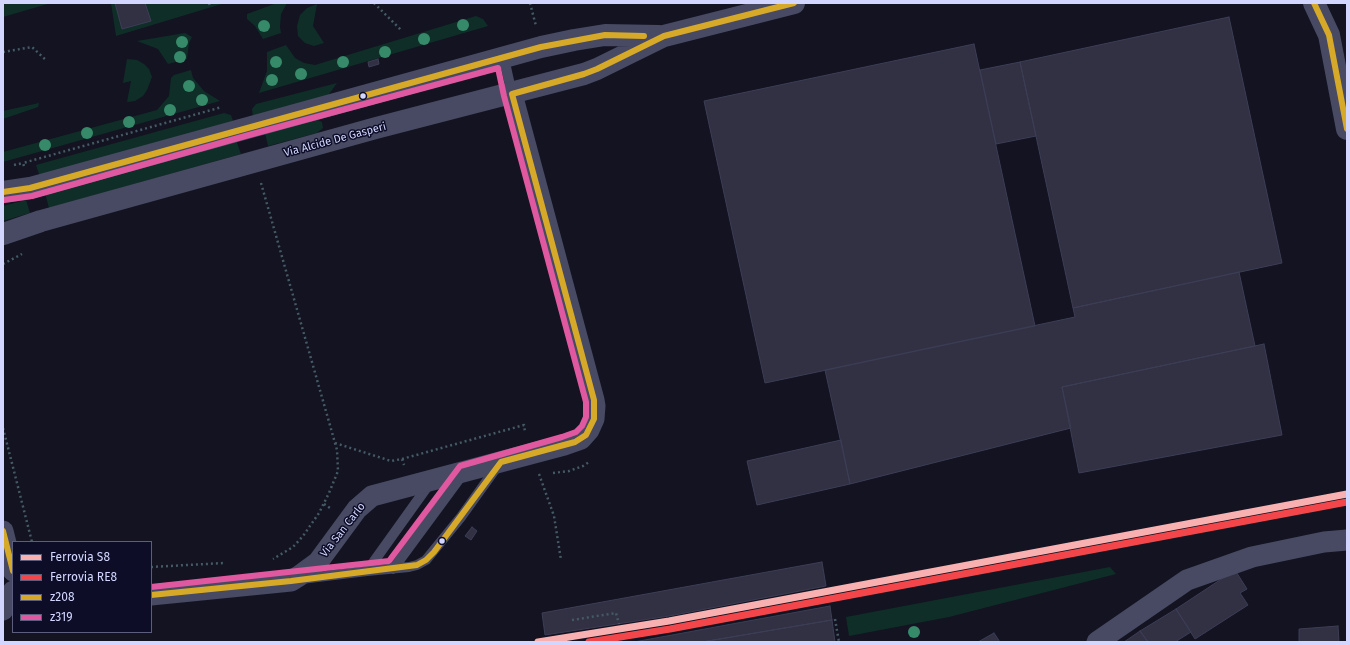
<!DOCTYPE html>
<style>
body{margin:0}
#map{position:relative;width:1350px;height:645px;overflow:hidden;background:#131321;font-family:"Fira Sans",sans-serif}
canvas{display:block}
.frame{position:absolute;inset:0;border:4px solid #d3d7ff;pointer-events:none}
.legend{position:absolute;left:12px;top:541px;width:140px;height:92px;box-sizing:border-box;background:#0d0d27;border:1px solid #5c5e7d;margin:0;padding:5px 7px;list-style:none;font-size:12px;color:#d3d7ff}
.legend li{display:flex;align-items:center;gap:8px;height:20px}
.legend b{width:20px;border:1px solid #5c5e7d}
</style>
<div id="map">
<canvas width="1350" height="645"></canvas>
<div class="frame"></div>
<ul class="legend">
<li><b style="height:5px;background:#f8b1b0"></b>Ferrovia S8</li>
<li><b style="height:5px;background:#f2464b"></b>Ferrovia RE8</li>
<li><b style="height:5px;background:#d7a928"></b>z208</li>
<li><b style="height:5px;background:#df58a0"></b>z319</li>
</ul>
</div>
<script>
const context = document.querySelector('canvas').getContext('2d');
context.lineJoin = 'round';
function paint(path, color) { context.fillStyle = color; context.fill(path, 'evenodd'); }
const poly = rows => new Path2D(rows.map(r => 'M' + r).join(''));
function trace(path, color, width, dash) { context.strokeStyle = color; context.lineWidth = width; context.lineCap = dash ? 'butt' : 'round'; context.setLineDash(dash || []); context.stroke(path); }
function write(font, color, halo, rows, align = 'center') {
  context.font = font + ' "Fira Sans",sans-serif'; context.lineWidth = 3; context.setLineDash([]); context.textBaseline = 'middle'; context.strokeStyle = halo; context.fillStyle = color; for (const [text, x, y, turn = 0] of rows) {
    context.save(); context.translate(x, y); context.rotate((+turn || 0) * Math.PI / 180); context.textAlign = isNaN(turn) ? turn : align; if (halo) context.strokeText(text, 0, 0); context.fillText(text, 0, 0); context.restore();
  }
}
const green = poly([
 [3,3,51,3,3,17],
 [111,3,225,3,116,36],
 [277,3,287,3,281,14,280,27,281,33,263,39,255,26,247,19,247,14],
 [317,4,313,26,324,43,314,46,305,43,298,36,297,26,300,15,307,8],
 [476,16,483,19,488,26,259,93,267,71,267,52,286,45,295,58,304,63,315,65],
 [185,33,192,37,189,43,187,59,168,64,158,49,137,41],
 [127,59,137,60,144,64,149,69,152,77,147,90,143,96,135,101,127,102,131,81,123,83],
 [191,70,193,78,204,91,220,101,3,162,3,152,157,110,169,96,171,78,174,75],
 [337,83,327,97,253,117,252,109,256,104],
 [39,103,38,107,3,119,3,111],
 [224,113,231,115,233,121,40,177,36,165],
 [315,119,322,122,323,128,317,133,268,146,265,133],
 [236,140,241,154,49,208,45,193],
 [26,200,30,213,3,221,3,206],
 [1110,567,1116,574,949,617,849,636,846,617]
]);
const building = poly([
 [115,3,145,3,151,21,122,29,115,3],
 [1229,17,1282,263,1073,308,1020,62,1229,17],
 [974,44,1035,326,765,383,704,101,974,44],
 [378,59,379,64,369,67,368,62,378,59],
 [1020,62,1036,136,996,144,980,70,1020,62],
 [1239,272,1255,346,1062,387,1071,428,850,484,825,370,1075,317,1073,308,1239,272],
 [1264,344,1282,435,1079,473,1062,387,1264,344],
 [841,440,850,484,757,505,747,461,841,440],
 [472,527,477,531,471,540,465,536,472,527],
 [822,562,826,586,669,616,545,635,542,613,822,562],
 [1235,570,1247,589,1240,593,1248,605,1195,639,1176,609,1235,570],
 [830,606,832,620,702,642,634,642,830,606],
 [1176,609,1191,632,1175,642,1148,642,1140,631,1176,609],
 [832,620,835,642,702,642,832,620],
 [1338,626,1339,642,1299,642,1299,629,1338,626],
 [1140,631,1148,642,1124,642,1140,631],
 [994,633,1000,642,978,642,994,633]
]);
const path = poly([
 [209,3,210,7],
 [374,3,401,30],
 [530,3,536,26],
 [3,52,32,47,47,61],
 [14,165,23,163],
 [24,166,23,163,222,107],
 [261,183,337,450,338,471,329,493,319,513,303,536,293,547,273,559],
 [3,264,22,254],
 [3,428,32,542],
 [335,443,391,461,402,459,404,465],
 [402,459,524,425,525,432],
 [553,473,569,471,583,466,589,462],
 [539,474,554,516,561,560],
 [324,504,330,508],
 [151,567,224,563],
 [835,619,839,642],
 [572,620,616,613,619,624]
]);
const service = poly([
 [504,58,512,94],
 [393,569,463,474],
 [367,571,430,483],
 [301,579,367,571,409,567,417,565,426,560,461,517,499,464]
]);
const minor = poly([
 [3,531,13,571],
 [151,595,291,581,299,576,318,562,357,509,372,496,564,445,581,439,589,430,594,419,595,406,594,400,512,94],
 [3,610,13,591],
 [1097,642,1187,580,1252,557,1324,542,1347,540]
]);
const tertiary = poly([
 [1314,3,1329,35,1347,129],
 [3,192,30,188,541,47,574,40,605,35,659,36],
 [3,234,41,221,376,128,584,74,597,69,664,36,794,3]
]);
const bus1 = poly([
 [1314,3,1329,35,1347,129],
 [3,192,30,188,541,47,605,35,644,36],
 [3,531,13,571],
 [151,595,291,581,417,565,426,560,434,552,501,462,575,442,586,435,594,419,594,400,512,94,584,74,597,69,664,36,794,3]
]);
const bus2 = poly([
 [4,200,32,196,249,135,498,68,504,96,586,402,586,417,582,426,576,432,562,437,460,466,389,561,151,587]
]);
const rail1 = poly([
 [538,642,669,621,1347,494]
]);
const rail2 = poly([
 [589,642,670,629,1347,502]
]);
const trees = [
 [463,25],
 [264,26],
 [424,39],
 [182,42],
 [385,52],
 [180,57],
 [276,62],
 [343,62],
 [301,74],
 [272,80],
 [189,86],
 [202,100],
 [170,110],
 [129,122],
 [87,133],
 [45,145],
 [914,632]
];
const markers = [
 [363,96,3.5,"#d3d7ff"],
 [442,541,3.5,"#d3d7ff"]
];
const streetNames = [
 ["Via Alcide De Gasperi",335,140,-15],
 ["Via San Carlo",343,530,-52]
];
paint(green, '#102e28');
paint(building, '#313143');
trace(building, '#3d3d56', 1);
trace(path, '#445a64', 2.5, [2, 3]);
trace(service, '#474a62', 10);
trace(minor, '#474a62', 21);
trace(tertiary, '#474a62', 22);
trace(bus1, '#d7a928', 6);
trace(bus2, '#df58a0', 6);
trace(rail1, '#f8b1b0', 7);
trace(rail2, '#f2464b', 7);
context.fillStyle = '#368a6a';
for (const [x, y] of trees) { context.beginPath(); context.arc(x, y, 6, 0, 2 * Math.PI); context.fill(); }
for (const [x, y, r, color] of markers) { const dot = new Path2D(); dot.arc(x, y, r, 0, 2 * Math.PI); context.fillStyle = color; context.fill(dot); trace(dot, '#0d0d27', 1.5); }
write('11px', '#d3d7ff', '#0d0d27', streetNames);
</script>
